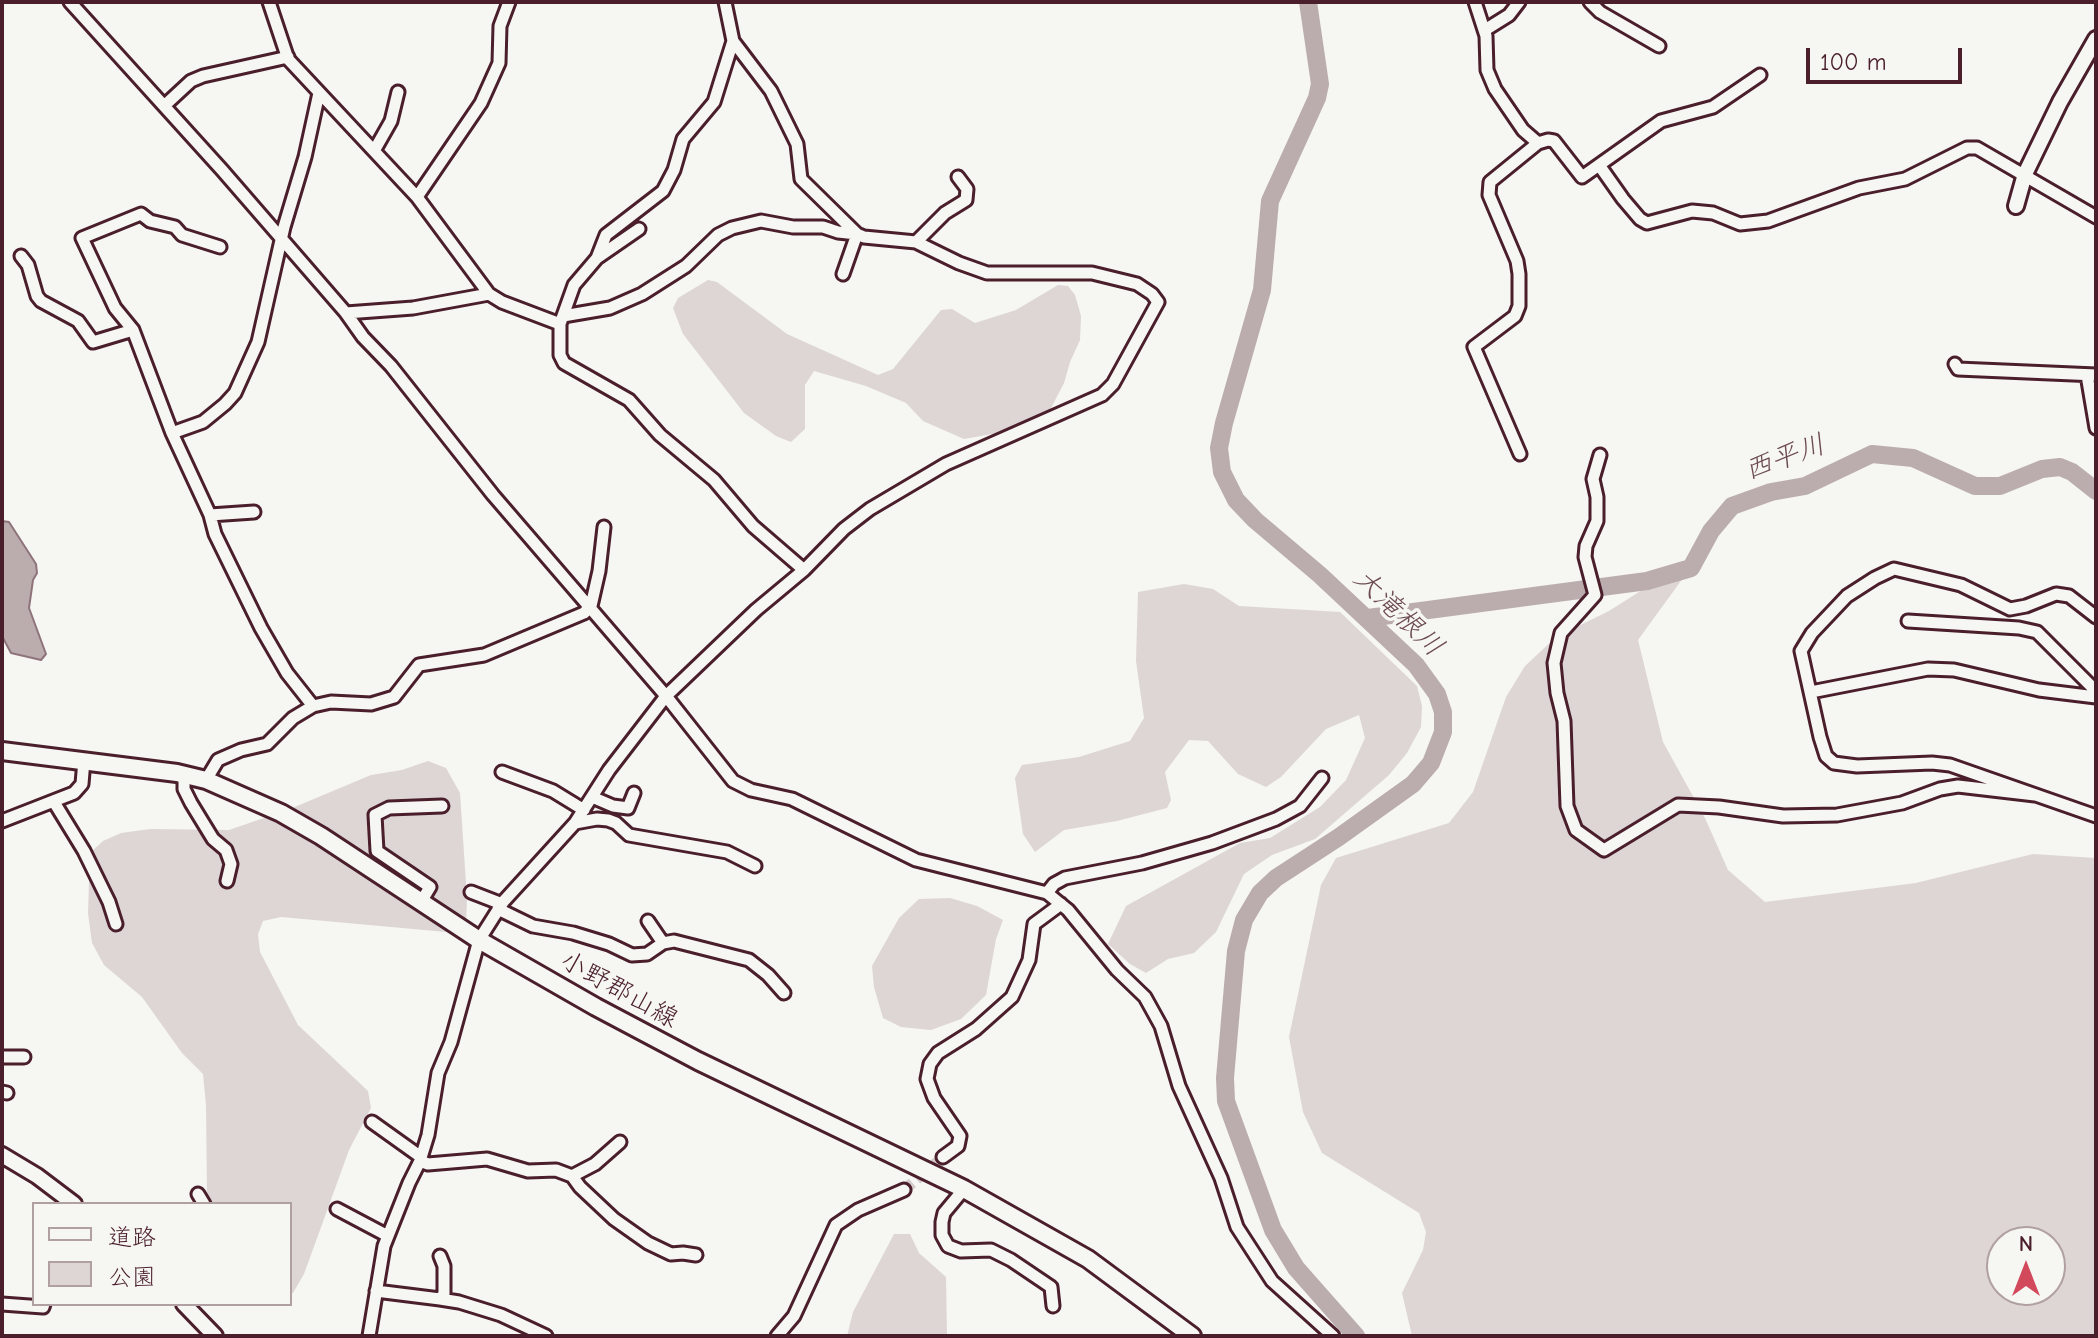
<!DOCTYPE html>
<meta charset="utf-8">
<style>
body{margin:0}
#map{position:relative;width:2098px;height:1338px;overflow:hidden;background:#f6f6f2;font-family:"Comic Neue","Klee One",sans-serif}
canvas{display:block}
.frame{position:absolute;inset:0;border:4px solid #4a1f2b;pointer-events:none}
.legend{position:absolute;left:32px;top:1202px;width:260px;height:104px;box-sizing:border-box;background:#f6f6f2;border:2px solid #b1a0a2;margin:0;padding:10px 14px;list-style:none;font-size:24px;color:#4a1f2b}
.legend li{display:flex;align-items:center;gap:16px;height:40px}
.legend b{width:40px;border:2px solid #b1a0a2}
.north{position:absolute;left:1986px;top:1226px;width:80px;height:80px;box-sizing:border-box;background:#f6f6f2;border:2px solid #b1a0a2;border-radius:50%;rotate:0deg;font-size:22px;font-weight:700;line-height:32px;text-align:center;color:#4a1f2b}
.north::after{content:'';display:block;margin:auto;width:28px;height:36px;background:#d1495b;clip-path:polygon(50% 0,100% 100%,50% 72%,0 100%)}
.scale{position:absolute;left:1806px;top:48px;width:156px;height:36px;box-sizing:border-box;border:4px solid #4a1f2b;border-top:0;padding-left:10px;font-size:24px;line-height:28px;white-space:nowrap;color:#4a1f2b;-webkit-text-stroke:6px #f6f6f2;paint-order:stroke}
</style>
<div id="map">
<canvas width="2098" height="1338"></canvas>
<div class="frame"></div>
<ul class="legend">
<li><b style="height:10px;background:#f6f6f2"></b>道路</li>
<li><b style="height:22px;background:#ddd6d5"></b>公園</li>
</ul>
<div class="north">N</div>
<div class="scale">100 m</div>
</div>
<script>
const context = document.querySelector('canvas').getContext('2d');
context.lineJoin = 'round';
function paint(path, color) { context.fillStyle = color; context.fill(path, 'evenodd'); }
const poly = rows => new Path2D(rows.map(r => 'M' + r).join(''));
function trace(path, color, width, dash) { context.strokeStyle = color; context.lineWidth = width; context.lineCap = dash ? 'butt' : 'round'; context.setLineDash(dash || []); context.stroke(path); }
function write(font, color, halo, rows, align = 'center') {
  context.font = font + ' "Comic Neue","Klee One",sans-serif'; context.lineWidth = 7; context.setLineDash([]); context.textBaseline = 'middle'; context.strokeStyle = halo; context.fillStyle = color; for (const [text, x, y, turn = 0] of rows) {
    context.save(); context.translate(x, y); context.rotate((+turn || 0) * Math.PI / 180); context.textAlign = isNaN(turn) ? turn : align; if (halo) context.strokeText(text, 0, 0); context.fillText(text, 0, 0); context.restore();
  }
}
const green = poly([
 [708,280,717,282,787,334,878,375,893,369,941,310,952,309,975,323,1016,310,1058,285,1068,286,1075,295,1081,316,1080,340,1070,362,1064,383,1048,414,1027,420,998,433,964,439,923,421,906,403,866,386,814,371,805,385,805,429,791,442,776,436,744,413,683,334,673,308,678,298],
 [1672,571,1683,578,1638,640,1663,742,1705,818,1728,870,1765,902,1916,883,2033,854,2096,858,2096,1336,1412,1336,1402,1293,1423,1250,1426,1232,1419,1213,1322,1153,1303,1112,1289,1037,1321,885,1336,858,1449,823,1473,792,1506,697,1525,666,1556,637,1609,611],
 [2002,1242,2050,1242,2050,1290,2002,1290],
 [1184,584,1213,589,1239,606,1340,612,1417,686,1422,706,1421,727,1407,753,1389,775,1315,839,1272,855,1244,874,1216,932,1194,953,1168,959,1146,973,1130,964,1108,944,1126,906,1240,843,1270,838,1320,807,1346,780,1365,738,1359,715,1326,729,1281,777,1266,787,1238,774,1208,741,1189,740,1165,772,1171,800,1167,808,1117,821,1064,830,1035,852,1023,834,1015,778,1022,765,1079,757,1130,741,1144,718,1136,661,1138,592],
 [428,761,446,768,460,793,467,899,466,925,457,933,281,917,263,921,258,934,260,952,298,1025,368,1091,371,1108,349,1150,304,1274,293,1293,290,1293,290,1204,211,1204,207,1193,206,1105,203,1074,182,1053,142,997,104,965,92,943,88,913,90,853,103,841,121,833,150,829,229,830,290,809,371,775,402,770],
 [950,898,977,906,1003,920,996,939,986,995,961,1019,931,1030,901,1027,883,1018,874,987,872,966,899,918,919,899],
 [894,1234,910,1234,919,1253,946,1277,947,1336,847,1336,853,1312]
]);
const water = poly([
 [2,521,9,522,36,564,37,573,33,580,29,608,46,654,41,660,11,653,2,636,2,521]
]);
const river = poly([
 [1308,2,1320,84,1317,98,1270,201,1262,290,1224,423,1219,448,1222,472,1236,500,1255,520,1320,575,1416,665,1437,694,1443,712,1443,732,1431,763,1413,784,1339,837,1276,878,1260,893,1244,920,1236,951,1225,1078,1226,1101,1273,1230,1296,1268,1356,1336],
 [1368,618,1647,581,1691,568,1711,531,1732,506,1771,492,1805,486,1872,454,1913,458,1975,486,2000,486,2042,469,2060,467,2072,472,2096,491]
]);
const minorTunnel = poly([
 [904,1190,943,1157]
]);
const minor = poly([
 [70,2,222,170,346,313,363,337,391,366,493,495,666,696,733,781,751,790,792,799,916,860,1047,893,1068,910,1117,970,1145,997,1161,1026,1179,1086,1221,1178,1237,1227,1272,1281,1333,1336],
 [269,2,288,59,417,197,489,294,502,302,560,324],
 [1475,2,1486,36,1487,70,1495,89,1523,130,1538,143],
 [1590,2,1600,12,1659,46],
 [1485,30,1509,15,1519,2],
 [733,41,714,102,683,139,674,170,663,191,606,235,597,258,574,285,560,324,560,355,564,363,629,400,660,435,714,480,753,526,804,570],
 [164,106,191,81,203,76,288,57],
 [374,151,391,121,398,92],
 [1599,165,1623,199,1640,219,1647,223,1692,211,1713,213,1740,224,1768,221,1859,188,1905,179,1967,148,1977,148,2096,217],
 [417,197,481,103,499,63,500,26,509,2],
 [916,242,945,213,966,200,967,189,958,177],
 [220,247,182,235,175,227,150,221,141,214,82,238,115,308,133,330,172,433,210,515,215,534,261,628,287,673,313,706],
 [21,256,28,265,37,296,41,301,78,321,93,342,133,330],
 [597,258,639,229],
 [346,313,413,308,489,294],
 [563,316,610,308,642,294,686,266,718,235,732,228,761,221,793,227,823,227,838,232,857,234,843,274],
 [1955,364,1958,369,2096,375],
 [2087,375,2096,428],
 [172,433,203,422,225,404,235,393,258,342,284,227,305,157,319,93],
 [1520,454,1474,347,1515,316,1519,306,1519,274,1517,261,1489,195,1490,182,1538,143,1548,140,1554,141,1582,177,1661,121,1713,107,1760,75],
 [1600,455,1593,479,1597,497,1597,521,1586,546,1585,557,1595,595,1561,633,1554,663,1557,693,1564,721,1567,806,1576,830,1604,850,1678,805,1719,807,1783,816,1837,815,1902,803,1940,789,1958,786,2035,795],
 [210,515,254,512],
 [2096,617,2069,596,2056,594,2026,606,2010,609,1961,585,1894,569,1875,578,1847,596,1812,633,1801,651,1820,737,1826,756,1834,763,1857,766,1932,763,1950,765,2096,816],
 [1908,621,2019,628,2037,632,2096,691],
 [1811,692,1928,669,1954,670,2039,690,2096,697],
 [502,772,553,791,584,810],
 [184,775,184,789,191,803,213,839,226,850,231,864,227,881],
 [206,780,218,760,241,750,267,744,293,718,313,706,331,702,371,704,394,697,419,665,484,655,584,613,591,606,599,571,604,527],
 [592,797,613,806,628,808,634,793],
 [54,802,84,851,109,902,116,924],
 [2,821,74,793,82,784,84,760],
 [575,823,597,819,608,820,616,823,629,835,727,852,755,866],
 [471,892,502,904],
 [1047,893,1054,884,1065,878,1142,863,1212,843,1276,819,1300,806,1322,778],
 [421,902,430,887,377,851,375,815,389,808,442,806],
 [498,909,533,926,573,933,609,944,632,955,647,954,663,943,674,941,749,960,768,975,784,993],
 [648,921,663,943],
 [2,1057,24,1057],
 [2,1092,7,1093],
 [372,1122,421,1157],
 [943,1157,958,1146,960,1136,934,1098,927,1079,930,1064,938,1053,976,1029,1012,997,1029,960,1034,924,1061,904],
 [420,1161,428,1164,487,1159,528,1171,556,1170,572,1176,595,1164,620,1142],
 [572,1176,580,1187,614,1219,648,1243,671,1254,683,1253,696,1255],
 [964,1189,944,1213,942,1222,942,1235,948,1246,961,1251,991,1250,1011,1260,1051,1287,1053,1306],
 [198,1194,204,1204],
 [337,1209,388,1236],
 [376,1291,440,1299,444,1294,444,1266,440,1256],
 [440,1299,459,1302,501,1315,546,1336],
 [2,1304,43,1307,44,1304],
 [369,1336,384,1246,409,1183,420,1161,428,1135,438,1073,451,1042,479,940,503,902,575,823,609,770,666,696,756,610,804,570,844,529,870,509,946,464,1102,395,1113,384,1158,302,1152,294,1137,284,1092,273,987,273,959,263,916,242,864,237,857,234,801,179,797,144,771,91,733,41,725,2],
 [777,1336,794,1316,836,1225,858,1210,904,1190]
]);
const tertiary = poly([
 [2016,206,2025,174,2060,102,2096,39],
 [2,1155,37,1176,74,1204],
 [184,1304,215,1336]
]);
const primary = poly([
 [2,751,177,773,206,780,281,813,321,836,479,940,596,1007,698,1061,964,1189,1088,1259,1192,1336]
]);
const streetNames = [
 ["小野郡山線",619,990,29]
];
const waterNames = [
 ["西平川",1785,458,-20],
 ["大滝根川",1398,613,44]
];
paint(green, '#ddd6d5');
paint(water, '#bbadae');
trace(water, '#8e747a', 2);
trace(river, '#bbadae', 18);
trace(minorTunnel, '#d4cbca', 11, [11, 5.5]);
trace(minor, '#4a1f2b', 17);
trace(tertiary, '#4a1f2b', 20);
trace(primary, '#4a1f2b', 22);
trace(minor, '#f6f6f2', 11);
trace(tertiary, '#f6f6f2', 14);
trace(primary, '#f6f6f2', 16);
write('26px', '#4a1f2b', '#f6f6f2', streetNames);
write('italic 28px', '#6c4a52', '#f6f6f2', waterNames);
</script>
